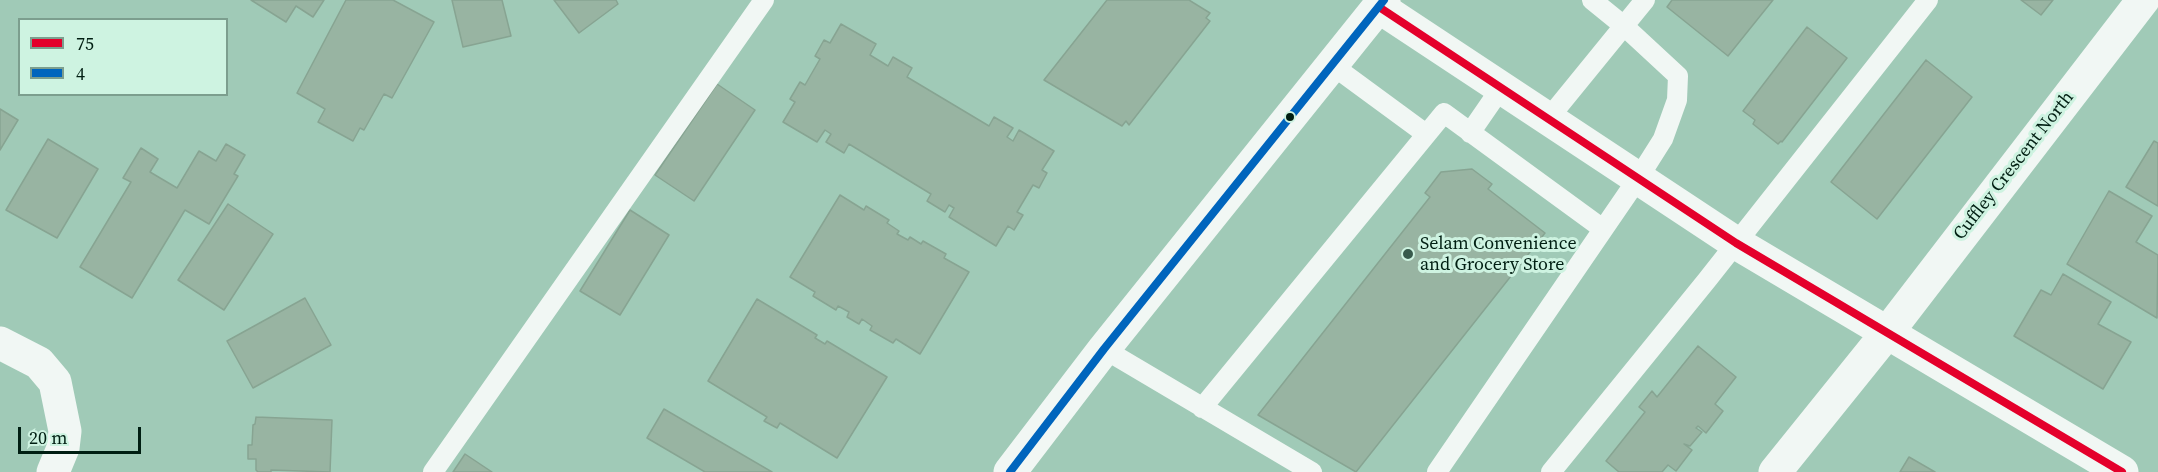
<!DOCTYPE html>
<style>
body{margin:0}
#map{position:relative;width:2158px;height:472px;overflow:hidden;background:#a0cab7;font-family:"Source Serif 4",serif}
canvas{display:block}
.legend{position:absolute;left:18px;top:18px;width:210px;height:78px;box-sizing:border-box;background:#cef3e1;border:2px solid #7c9e8e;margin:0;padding:8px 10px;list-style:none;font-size:18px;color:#001e12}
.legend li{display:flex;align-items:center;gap:12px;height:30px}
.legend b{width:30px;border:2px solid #7c9e8e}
.scale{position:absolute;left:18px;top:427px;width:123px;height:27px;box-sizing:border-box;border:3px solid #001e12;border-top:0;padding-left:8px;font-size:18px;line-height:21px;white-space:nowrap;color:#001e12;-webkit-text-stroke:4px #cef3e1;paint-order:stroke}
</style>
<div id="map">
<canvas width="2158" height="472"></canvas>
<ul class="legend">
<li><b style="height:8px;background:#e4002b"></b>75</li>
<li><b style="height:8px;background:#0065bd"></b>4</li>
</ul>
<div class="scale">20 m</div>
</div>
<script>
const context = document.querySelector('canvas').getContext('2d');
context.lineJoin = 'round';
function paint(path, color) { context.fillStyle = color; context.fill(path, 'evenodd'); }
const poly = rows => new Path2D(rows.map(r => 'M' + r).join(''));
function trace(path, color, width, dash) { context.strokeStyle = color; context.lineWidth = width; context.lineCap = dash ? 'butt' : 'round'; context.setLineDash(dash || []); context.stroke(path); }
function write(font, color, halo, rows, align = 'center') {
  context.font = font + ' "Source Serif 4",serif'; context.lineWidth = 6; context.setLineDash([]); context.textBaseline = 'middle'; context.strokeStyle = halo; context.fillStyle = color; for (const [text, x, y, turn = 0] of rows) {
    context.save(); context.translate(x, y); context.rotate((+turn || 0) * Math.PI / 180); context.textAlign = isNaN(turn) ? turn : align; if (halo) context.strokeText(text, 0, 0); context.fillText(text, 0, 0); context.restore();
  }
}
const building = poly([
 [251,0,324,0,313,17,296,6,286,22,251,0],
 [346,0,393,0,434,22,392,98,384,94,364,130,360,128,353,141,318,122,325,109,297,93,346,0],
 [452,0,502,0,511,36,463,47,452,0],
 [554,0,616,0,618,4,579,33,554,0],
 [1107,0,1189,0,1210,13,1206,18,1210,21,1129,125,1126,121,1122,126,1044,80,1107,0],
 [1672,0,1773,0,1728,56,1667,7,1672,0],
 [2021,0,2053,0,2041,15,2021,0],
 [841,24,876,44,870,55,888,66,893,57,912,68,907,77,989,126,994,117,1013,128,1007,137,1013,141,1019,130,1054,151,1042,170,1047,173,1039,188,1033,185,1017,212,1023,215,1014,230,1008,226,996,246,949,217,954,208,949,205,945,212,927,201,931,194,849,144,844,153,826,142,831,134,825,130,817,142,783,122,795,102,790,99,800,82,805,85,820,59,815,56,824,40,830,43,841,24],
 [1807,27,1847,58,1782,142,1781,141,1778,144,1753,124,1755,120,1743,111,1807,27],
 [1926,60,1972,97,1877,219,1831,182,1926,60],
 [717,84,755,110,694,201,655,175,717,84],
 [0,109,18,120,0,150,0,109],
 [48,139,98,169,57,238,6,210,48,139],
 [2154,141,2158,143,2158,206,2126,187,2154,141],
 [226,144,245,155,234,174,238,176,209,224,185,210,132,298,80,267,131,182,123,178,141,148,158,159,150,172,177,188,199,151,216,161,226,144],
 [1472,169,1492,184,1488,189,1545,233,1356,472,1258,415,1430,197,1425,193,1441,172,1472,169],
 [2109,191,2152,216,2136,242,2158,255,2157,318,2067,264,2109,191],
 [840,195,864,210,866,206,889,220,887,223,899,231,897,234,908,240,910,237,921,244,923,241,946,254,944,258,969,272,920,354,896,339,893,343,870,330,872,326,862,319,859,324,847,317,849,312,838,306,836,310,813,296,815,292,790,277,840,195],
 [228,204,273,234,224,310,178,280,228,204],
 [630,210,669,235,620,315,580,291,630,210],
 [2063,274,2111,302,2098,324,2131,342,2103,389,2014,336,2041,290,2051,295,2063,274],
 [305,298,331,345,253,388,227,341,305,298],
 [757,299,817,335,815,338,825,344,827,341,887,377,837,458,780,423,777,428,764,421,767,417,708,381,757,299],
 [1698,346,1736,377,1715,404,1723,411,1706,433,1698,426,1696,428,1702,432,1690,446,1684,444,1692,450,1676,471,1668,465,1662,472,1619,472,1606,461,1645,412,1639,407,1652,391,1657,397,1698,346],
 [664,409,772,472,705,472,647,438,664,409],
 [256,417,332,420,330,472,271,470,271,472,258,472,256,470,256,459,248,459,248,445,252,445,253,425,255,424,256,417],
 [465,454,492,472,453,472,465,454],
 [1909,457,1935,472,1900,472,1909,457]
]);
const lane = poly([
 [1332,65,1426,134],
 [1548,119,1645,0],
 [1470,133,1501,88],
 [1104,349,1312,472],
 [1202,408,1444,113,1603,229],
 [433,472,764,0],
 [1437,472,1639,177,1663,139,1677,100,1678,76,1624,26,1592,0],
 [1551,472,1707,280,1928,0]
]);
const street = poly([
 [1379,7,1736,243,2122,472],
 [0,343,39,363,55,382,65,431,63,448,53,472],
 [1775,472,1887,333,2143,0]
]);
const secondary = poly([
 [1010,472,1104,349,1384,0]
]);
const bus1 = poly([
 [1379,7,1736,243,2122,472]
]);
const bus2 = poly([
 [1010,472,1104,349,1384,0]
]);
const markers = [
 [1290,117,5,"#001e12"],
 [1408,254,6,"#385a4c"]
];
const streetNames = [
 ["Cuffley Crescent North",2014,166,-52]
];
const poiNames = [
 ["Selam Convenience",1420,244],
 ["and Grocery Store",1420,265]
];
paint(building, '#98b4a2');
trace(building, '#87a492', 1.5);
trace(lane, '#f1f7f4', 20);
trace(street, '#f1f7f4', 33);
trace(secondary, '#f1f7f4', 33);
trace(bus1, '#e4002b', 8);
trace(bus2, '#0065bd', 8);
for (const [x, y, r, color] of markers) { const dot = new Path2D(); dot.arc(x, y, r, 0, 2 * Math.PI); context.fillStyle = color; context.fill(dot); trace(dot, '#cef3e1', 2); }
write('18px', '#001e12', '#cef3e1', streetNames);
write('18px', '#001e12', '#cef3e1', poiNames, 'left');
</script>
